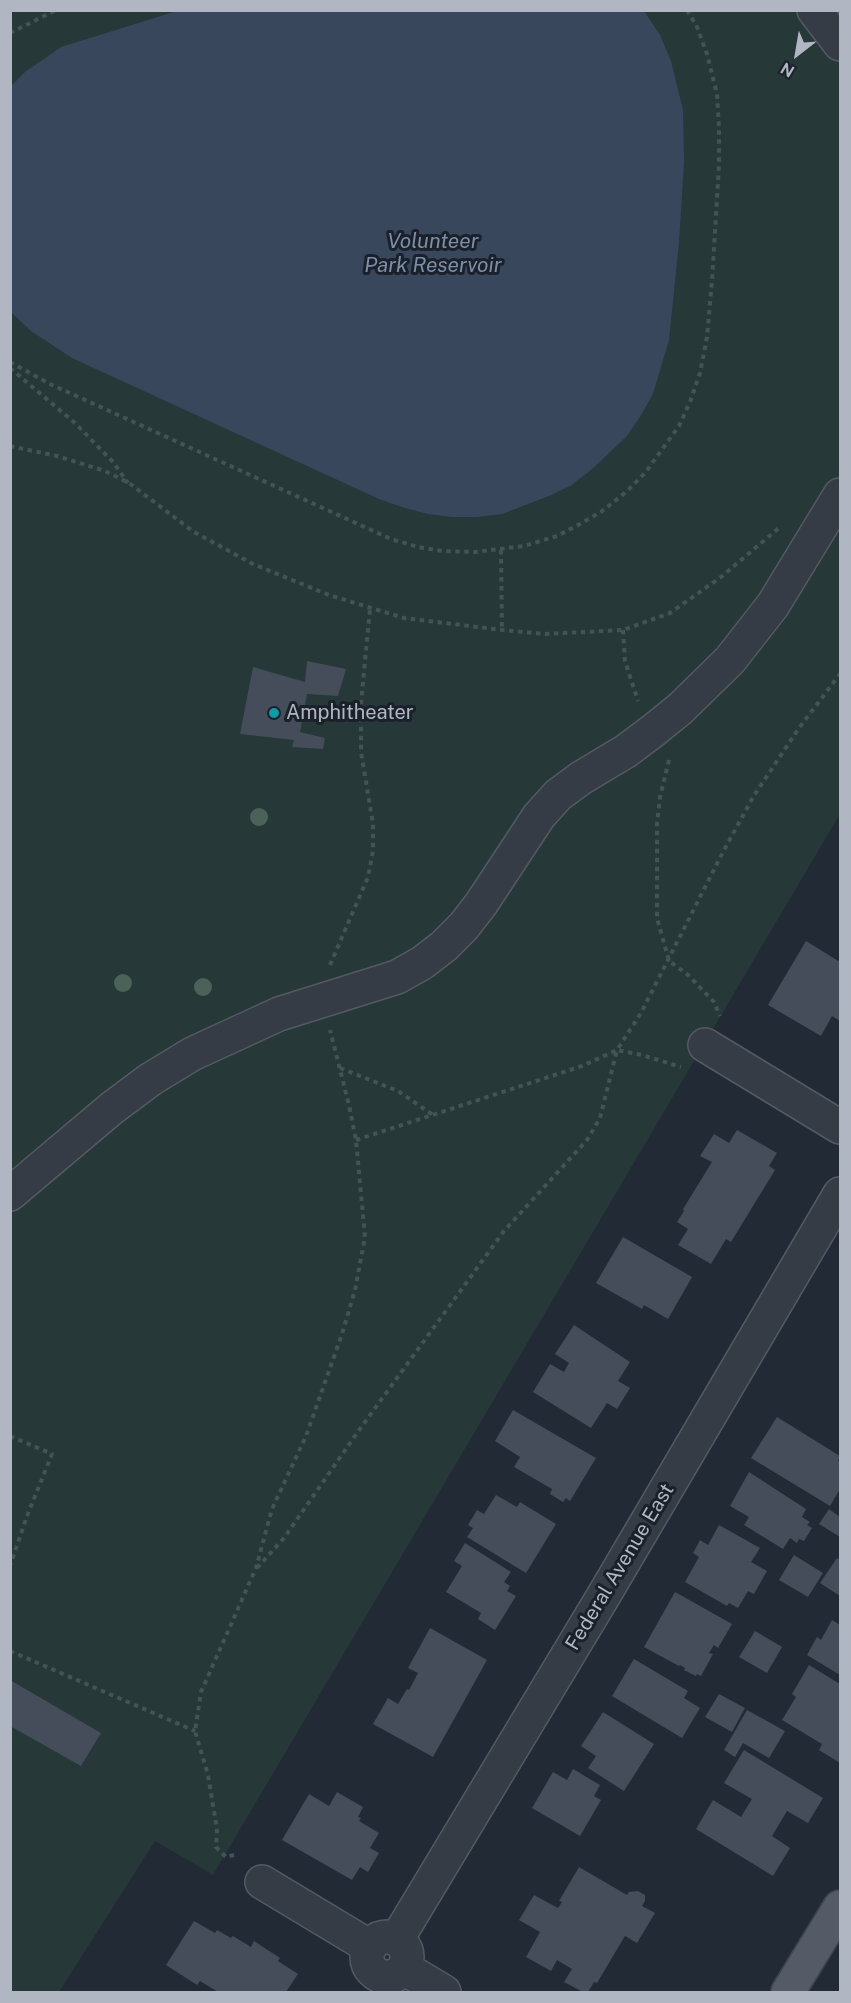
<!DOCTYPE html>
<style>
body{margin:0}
#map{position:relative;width:851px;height:2003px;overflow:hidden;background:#222a35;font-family:"Public Sans",sans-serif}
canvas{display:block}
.frame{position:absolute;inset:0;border:12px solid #b0b7c2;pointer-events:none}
.north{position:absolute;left:767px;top:24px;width:60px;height:60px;-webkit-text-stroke:4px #1b212a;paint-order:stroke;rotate:211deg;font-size:16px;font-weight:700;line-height:24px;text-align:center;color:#b0b7c2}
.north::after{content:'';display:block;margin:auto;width:21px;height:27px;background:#b0b7c2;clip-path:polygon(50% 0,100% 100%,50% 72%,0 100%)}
</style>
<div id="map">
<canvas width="851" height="2003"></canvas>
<div class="frame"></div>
<div class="north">N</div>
</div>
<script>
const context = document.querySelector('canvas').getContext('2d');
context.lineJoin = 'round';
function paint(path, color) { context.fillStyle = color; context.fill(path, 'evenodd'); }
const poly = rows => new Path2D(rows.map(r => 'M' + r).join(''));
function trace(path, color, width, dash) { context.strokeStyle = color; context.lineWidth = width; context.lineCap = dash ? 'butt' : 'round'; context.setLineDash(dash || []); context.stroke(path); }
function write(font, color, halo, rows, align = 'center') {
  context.font = font + ' "Public Sans",sans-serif'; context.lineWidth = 6; context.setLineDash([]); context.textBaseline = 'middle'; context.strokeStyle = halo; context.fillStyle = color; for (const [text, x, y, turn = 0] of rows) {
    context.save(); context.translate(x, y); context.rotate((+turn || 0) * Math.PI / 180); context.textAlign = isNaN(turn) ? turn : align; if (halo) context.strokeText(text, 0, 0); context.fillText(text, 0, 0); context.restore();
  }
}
const green = poly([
 [11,11,840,11,840,814,213,1875,155,1841,59,1992,11,1992]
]);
const water = poly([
 [644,11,660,35,671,61,683,110,684,162,679,242,669,340,653,394,641,415,627,436,591,470,570,486,549,496,502,514,477,517,451,517,428,514,405,508,379,499,72,358,31,331,11,312,11,86,25,72,61,47,177,11]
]);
const building = poly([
 [307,661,346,669,338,696,307,694,300,732,325,738,323,749,292,747,294,740,240,734,253,667,305,682],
 [806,941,840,962,840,1021,832,1016,821,1036,768,1005],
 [737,1130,777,1153,769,1166,775,1170,731,1242,726,1239,711,1264,678,1245,688,1229,677,1222,684,1211,683,1209,712,1162,700,1156,714,1134,729,1143],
 [623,1237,692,1277,668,1319,644,1305,642,1309,596,1283],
 [574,1325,630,1362,618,1381,630,1388,617,1409,607,1403,591,1428,533,1392,550,1364,564,1372,569,1363,555,1354],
 [513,1410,596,1458,570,1501,566,1498,563,1502,550,1494,552,1489,514,1467,520,1457,495,1441],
 [777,1417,840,1456,838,1461,840,1462,840,1489,830,1506,751,1458],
 [749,1472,806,1509,802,1517,810,1522,807,1525,812,1528,804,1541,799,1539,797,1543,790,1538,783,1549,744,1525,749,1517,730,1506],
 [496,1495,517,1507,520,1502,556,1524,526,1573,467,1537,473,1528,468,1525,477,1510,484,1514],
 [829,1509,840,1517,840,1537,819,1524],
 [719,1525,760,1548,751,1562,767,1571,754,1594,748,1591,738,1608,729,1603,727,1606,685,1582,699,1557,693,1553,700,1540,708,1545],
 [465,1543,511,1572,504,1582,510,1586,507,1591,516,1596,495,1630,478,1619,481,1613,446,1592,462,1566,454,1561],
 [794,1555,823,1573,808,1597,779,1580],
 [837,1558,840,1560,840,1596,820,1583],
 [675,1592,732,1624,718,1648,714,1645,709,1653,713,1654,701,1676,697,1674,696,1676,684,1670,685,1668,680,1665,679,1666,644,1647],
 [832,1620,840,1625,840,1675,807,1655,817,1637,821,1640],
 [430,1628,487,1660,433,1757,373,1724,388,1698,398,1704,407,1689,409,1690,418,1673,408,1668],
 [755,1631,782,1647,767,1673,739,1657],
 [634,1659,688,1691,684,1698,700,1708,682,1738,612,1696],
 [809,1665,840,1684,840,1763,819,1750,822,1744,782,1720,796,1697,792,1694],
 [10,1680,101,1733,81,1766,10,1726],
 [719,1694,745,1708,732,1732,705,1717],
 [747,1710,785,1731,769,1758,743,1743,735,1757,724,1750],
 [603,1712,654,1744,624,1791,588,1768,596,1756,581,1746],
 [744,1750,823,1798,808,1823,787,1811,772,1836,790,1848,773,1876,696,1829,713,1800,741,1817,752,1799,724,1783],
 [573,1769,600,1785,594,1796,601,1800,580,1836,532,1808,553,1772,567,1780],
 [337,1792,363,1807,358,1817,361,1818,359,1821,379,1833,370,1848,379,1853,368,1872,360,1867,352,1880,282,1840,309,1794,329,1806],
 [579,1867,627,1895,629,1892,638,1891,645,1895,645,1901,642,1906,655,1913,637,1943,625,1936,597,1983,594,1982,588,1992,583,1992,564,1982,572,1969,557,1960,551,1971,526,1957,540,1932,519,1920,534,1895,558,1908,562,1902,559,1901],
 [194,1921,215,1933,217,1930,231,1938,233,1936,251,1947,254,1941,280,1958,278,1961,298,1974,286,1992,218,1992,200,1981,197,1985,166,1965]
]);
const path = poly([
 [10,33,56,10],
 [10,362,50,384,391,539,418,547,442,551,475,552,524,546,557,536,580,524,601,512,626,492,645,473,679,426,690,402,700,373,707,337,712,281,719,165,719,127,717,94,707,54,697,27,687,10],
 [10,368,75,423,113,462,128,483],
 [10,446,57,456,105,471,129,483,194,532,253,564,329,595,404,618,502,630,545,634,623,630,670,613,721,577,780,527],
 [501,550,502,630],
 [623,630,625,661,638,701],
 [669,760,660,797,657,824,657,918,669,961,687,974,714,1002,720,1016],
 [330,965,368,877,373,851,373,824,361,752,361,703,370,609],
 [340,1068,398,1091,433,1115],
 [356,1140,582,1066,617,1050,641,1013,723,852,753,797,799,728,840,674],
 [10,1436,52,1454,27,1516,10,1566],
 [257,1568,284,1538,357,1433,504,1231,587,1140,600,1118,617,1050,642,1055,681,1067],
 [10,1651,195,1731],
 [234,1855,226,1857,216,1847,217,1829,208,1775,195,1731,201,1692,256,1568,272,1509,306,1436,342,1334,355,1290,365,1237,356,1140,349,1105,330,1030]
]);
const minor = poly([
 [814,10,840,44],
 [705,1045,840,1127],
 [10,1194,112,1108,151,1079,192,1054,279,1014,397,977,422,963,444,946,464,926,481,904,539,816,558,795,581,778,626,751,654,730,681,708,730,660,773,605,840,495],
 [262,1882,370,1947],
 '367 1957a20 20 0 1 1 40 0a20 20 0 1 1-40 0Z',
 [397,1939,604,1595,840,1194],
 [404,1968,444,1992]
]);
const major = poly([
 [788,1992,840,1907]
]);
const trees = [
 [259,817],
 [123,983],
 [203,987]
];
const markers = [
 [274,713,6,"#0f9aa8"]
];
const poiNames = [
 ["Amphitheater",286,713]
];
const streetNames = [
 ["Federal Avenue East",620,1567,-59]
];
const waterNames = [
 ["Volunteer",433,242],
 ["Park Reservoir",433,266]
];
paint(green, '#273838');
paint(water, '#39475d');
paint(building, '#444d59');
trace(minor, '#535a63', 36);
trace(major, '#3f454f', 36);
trace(path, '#445355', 4, [4.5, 4.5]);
trace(minor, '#363c46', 33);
trace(major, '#545b66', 33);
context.fillStyle = '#4a6258';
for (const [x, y] of trees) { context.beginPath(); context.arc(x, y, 9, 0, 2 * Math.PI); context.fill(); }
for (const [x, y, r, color] of markers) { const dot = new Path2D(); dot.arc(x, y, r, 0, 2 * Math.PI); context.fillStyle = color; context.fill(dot); trace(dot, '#1b212a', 2); }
write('20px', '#b0b7c2', '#1b212a', poiNames, 'left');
write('20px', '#b0b7c2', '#1b212a', streetNames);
write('italic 21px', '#7c8ea8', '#1b212a', waterNames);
</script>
